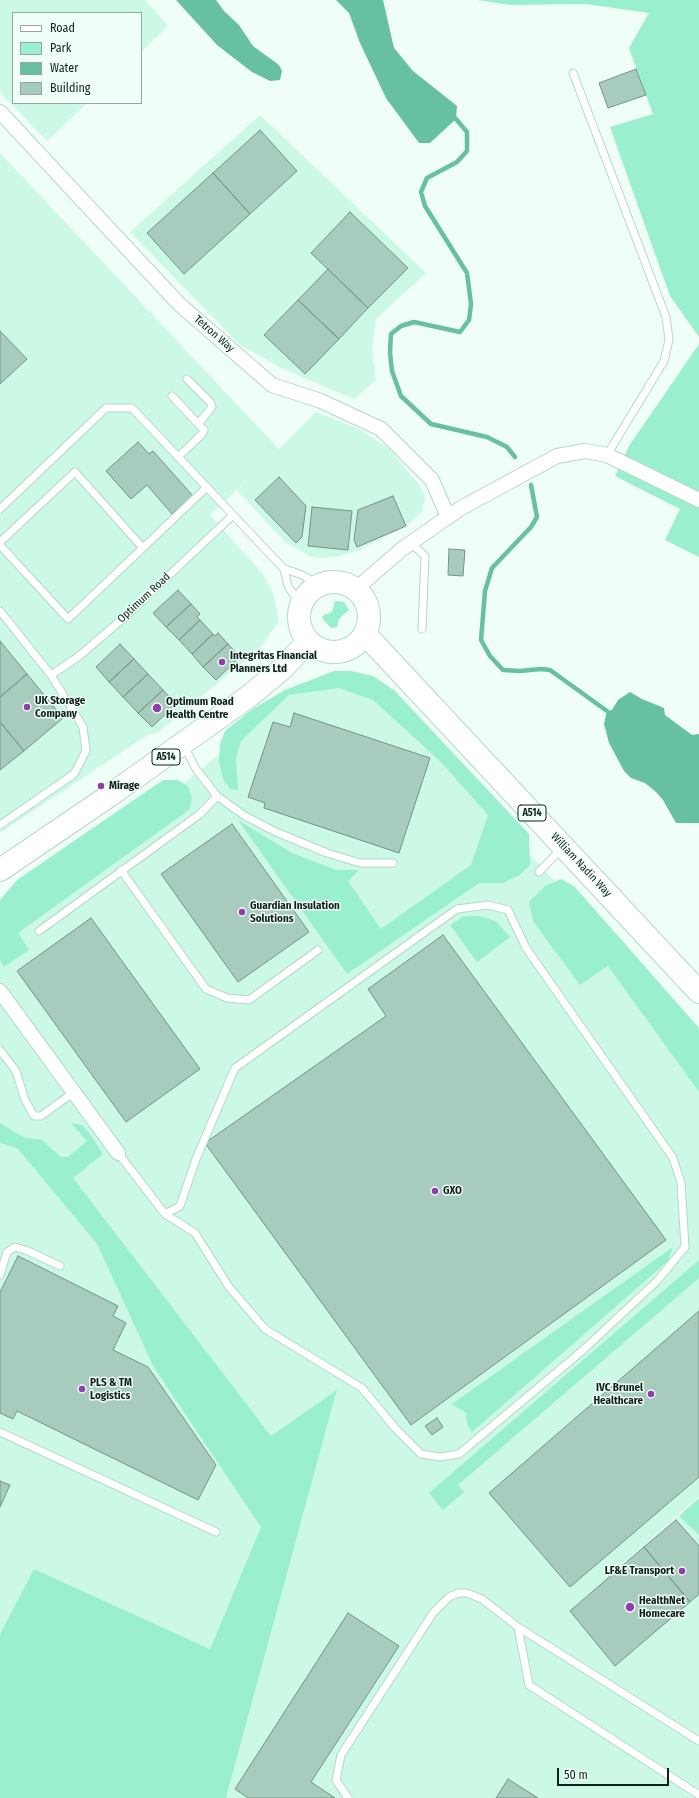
<!DOCTYPE html>
<style>
body{margin:0}
#map{position:relative;width:699px;height:1798px;overflow:hidden;background:#effef7;font-family:"Fira Sans Condensed",sans-serif}
canvas{display:block}
.legend{position:absolute;left:12px;top:12px;width:130px;height:92px;box-sizing:border-box;background:#effef7;border:1px solid #97a69f;margin:0;padding:5px 7px;list-style:none;font-size:12px;color:#13211c}
.legend li{display:flex;align-items:center;gap:8px;height:20px}
.legend b{width:20px;border:1px solid #97a69f}
.scale{position:absolute;left:557px;top:1768px;width:112px;height:18px;box-sizing:border-box;border:2px solid #13211c;border-top:0;padding-left:5px;font-size:12px;line-height:14px;white-space:nowrap;color:#13211c;-webkit-text-stroke:3px #effef7;paint-order:stroke}
</style>
<div id="map">
<canvas width="699" height="1798"></canvas>
<ul class="legend">
<li><b style="height:5px;background:#fff"></b>Road</li>
<li><b style="height:11px;background:#9aefce"></b>Park</li>
<li><b style="height:11px;background:#67c1a0"></b>Water</li>
<li><b style="height:11px;background:#a7cbbc"></b>Building</li>
</ul>
<div class="scale">50 m</div>
</div>
<script>
const context = document.querySelector('canvas').getContext('2d');
context.lineJoin = 'round';
function paint(path, color) { context.fillStyle = color; context.fill(path, 'evenodd'); }
const poly = rows => new Path2D(rows.map(r => 'M' + r).join(''));
function trace(path, color, width, dash) { context.strokeStyle = color; context.lineWidth = width; context.lineCap = dash ? 'butt' : 'round'; context.setLineDash(dash || []); context.stroke(path); }
function write(font, color, halo, rows, align = 'center') {
  context.font = font + ' "Fira Sans Condensed",sans-serif'; context.lineWidth = 3; context.setLineDash([]); context.textBaseline = 'middle'; context.strokeStyle = halo; context.fillStyle = color; for (const [text, x, y, turn = 0] of rows) {
    context.save(); context.translate(x, y); context.rotate((+turn || 0) * Math.PI / 180); context.textAlign = isNaN(turn) ? turn : align; if (halo) context.strokeText(text, 0, 0); context.fillText(text, 0, 0); context.restore();
  }
}
const built = poly([
 [0,0,145,0,168,26,141,52,141,13,13,13,13,103,87,103,47,141,0,92],
 [260,115,426,273,376,319,372,350,376,380,354,399,281,368,240,345,130,232],
 [0,153,279,449,316,412,359,429,388,448,418,483,425,496,422,512,406,526,359,550,339,556,320,558,310,556,285,542,237,490,252,475,210,515,262,573,273,593,279,621,260,648,156,734,149,734,0,833],
 [338,680,376,691,699,1034,699,1496,612,1573,699,1498,699,1798,226,1798,337,1391,271,1436,33,1142,0,1130,0,939,289,695],
 [0,1143,17,1148,97,1244,153,1366,226,1472,261,1527,210,1649,34,1569,0,1634]
]);
const green = poly([
 [477,0,699,0,699,337,670,296,610,127,653,114,629,48,649,13,586,4,510,5],
 [699,344,699,557,665,540,680,509,615,476,629,446],
 [335,601,344,602,349,610,339,619,337,627,331,628,322,618,324,615,332,612],
 [334,671,351,671,373,676,395,691,529,834,530,865,520,875,503,883,479,883,347,974,238,820,292,853,336,870,359,870,348,881,381,929,471,865,488,815,441,762,373,700,339,688,289,695,241,741,236,759,238,790,230,789,223,779,219,762,220,744,225,731,251,710,285,690],
 [163,780,178,780,188,786,192,798,190,809,18,933,29,950,4,967,0,960,0,900,17,880],
 [561,879,574,886,699,1028,699,1092,608,966,580,985,533,921,529,902,545,886],
 [464,916,479,916,496,921,510,937,477,962,450,925],
 [0,1123,25,1138,42,1140,61,1157,68,1157,87,1141,71,1123,82,1125,90,1134,103,1154,73,1178,271,1436,337,1390,226,1798,0,1798,0,1634,34,1569,210,1649,261,1527,153,1366,97,1244,17,1148,0,1143],
 [673,1247,668,1261,472,1432,467,1424,466,1413,452,1404],
 [699,1260,699,1278,458,1485,464,1492,443,1510,429,1493],
 [699,1498,699,1535,679,1516]
]);
const water = poly([
 [176,0,216,0,224,11,239,25,253,46,279,65,282,71,280,80,270,81,252,72,217,45],
 [336,0,383,0,394,48,413,71,457,106,456,119,430,143,419,143,386,98,360,43,349,13],
 [630,692,642,699,664,708,665,715,692,735,699,734,699,823,676,823,663,800,656,792,645,783,631,778,624,771,609,743,604,724,607,711,612,710,618,700]
]);
const stream = poly([
 [456,119,467,132,467,151,457,162,427,178,421,192,425,206,467,273,471,304,469,320,460,332,414,322,401,326,391,334,390,353,392,371,401,396,431,424,487,437,507,447,515,457],
 [531,485,537,517,531,527,492,568,485,591,481,640,490,656,503,670,520,671,541,669,550,670,607,711]
]);
const building = poly([
 [636,69,646,95,608,108,599,83,636,69],
 [260,130,297,171,250,214,213,173,260,130],
 [213,173,250,214,184,274,147,233,213,173],
 [350,212,408,268,368,308,311,253,350,212],
 [328,269,368,308,339,339,298,300,328,269],
 [298,300,339,339,305,374,264,335,298,300],
 [0,331,27,359,0,384,0,331],
 [138,442,149,454,153,451,193,496,172,514,147,485,131,499,106,471,138,442],
 [279,477,306,506,302,537,296,543,255,500,279,477],
 [393,496,406,526,357,547,354,540,358,510,393,496],
 [312,507,352,511,348,550,308,546,312,507],
 [449,549,465,550,463,576,448,575,449,549],
 [178,590,191,604,166,627,153,613,178,590],
 [191,604,200,614,197,617,200,620,179,640,166,627,191,604],
 [200,620,213,634,192,654,179,640,200,620],
 [218,633,228,644,203,667,192,654,213,634,215,636,218,633],
 [0,641,27,674,0,697,0,641],
 [120,644,134,659,109,682,96,667,120,644],
 [228,644,240,657,216,680,203,667,228,644],
 [134,659,148,674,123,697,109,682,134,659],
 [27,674,63,718,24,751,0,722,0,697,27,674],
 [148,674,163,690,138,713,123,697,148,674],
 [163,690,176,704,152,727,138,713,163,690],
 [294,713,430,758,399,853,264,808,265,803,248,797,273,722,290,727,294,713],
 [0,722,24,751,0,770,0,722],
 [232,824,309,932,238,982,161,874,232,824],
 [91,918,200,1069,126,1122,17,971,91,918],
 [443,935,666,1240,411,1425,205,1143,386,1016,368,989,443,935],
 [18,1256,118,1306,113,1316,126,1323,113,1350,148,1367,216,1465,198,1500,17,1411,13,1419,0,1413,0,1292,18,1256],
 [699,1311,699,1477,570,1587,489,1493,699,1311],
 [437,1418,443,1427,432,1435,425,1426,437,1418],
 [0,1481,10,1485,0,1507,0,1481],
 [676,1520,699,1546,699,1594,690,1602,644,1547,676,1520],
 [644,1547,690,1602,615,1666,570,1611,644,1547],
 [348,1613,399,1646,311,1782,335,1798,248,1798,235,1789,348,1613],
 [508,1779,538,1798,496,1798,508,1779]
]);
const service = poly([
 [573,73,666,317,669,340,664,361,607,455],
 [187,379,211,403,212,407,199,423],
 [172,396,204,430,202,434,178,457],
 [0,509,106,408,132,408,284,569,300,574,320,585],
 [0,542,75,472,143,548],
 [411,543,425,556,422,629],
 [0,545,68,619,207,487],
 [284,569,288,586,301,606],
 [0,611,51,675,78,657,127,615,233,515],
 [184,746,196,769,217,796,245,816,276,832,327,853,360,863,393,863],
 [0,825,74,774,86,751,83,727,51,675],
 [121,870,206,989,227,998,249,1000,318,950],
 [539,872,562,848],
 [39,931,200,814,217,796],
 [0,1050,16,1071,25,1100,34,1116,41,1116,74,1092],
 [118,1153,165,1214,195,1233,229,1287,265,1329,362,1388,395,1428,421,1454,440,1457,459,1454,582,1351,657,1281,685,1247,681,1183,673,1158,526,948,508,910,488,905,457,909,235,1068,196,1159,180,1206,165,1214],
 [0,1275,7,1252,15,1247,28,1251,60,1266],
 [0,1432,216,1532],
 [518,1627,699,1741],
 [348,1798,336,1780,341,1755,433,1613,449,1597,458,1593,467,1593,482,1599,518,1627,529,1685,699,1795]
]);
const minor = poly([
 [0,112,179,304,272,385,321,401,381,429,432,480,448,517],
 [356,589,402,549,461,508,557,456,585,451,607,455,699,500],
 [0,991,118,1153]
]);
const primary = poly([
 '299 617a35 35 0 1 1 70 0a35 35 0 1 1-70 0Z',
 [365,634,699,992],
 [0,870,109,796,248,697,281,670,308,642]
]);
const markers = [
 [222,662,4,"#923dab"],
 [27,707,4,"#923dab"],
 [157,708,5,"#923dab"],
 [101,786,4,"#923dab"],
 [242,912,4,"#923dab"],
 [435,1191,4,"#923dab"],
 [82,1389,4,"#923dab"],
 [651,1394,4,"#923dab"],
 [682,1571,4,"#923dab"],
 [630,1607,5,"#923dab"]
];
const shields = [
 [166,757,28],
 [532,813,28]
];
const shieldNames = [
 ["A514",166,757],
 ["A514",532,813]
];
const streetNames = [
 ["Tetron Way",214,334,41],
 ["Optimum Road",144,598,-43],
 ["William Nadin Way",581,865,47]
];
const poiNames = [
 ["Integritas Financial",230,656],
 ["Planners Ltd",230,669],
 ["UK Storage",35,701],
 ["Company",35,714],
 ["Optimum Road",166,702],
 ["Health Centre",166,715],
 ["Mirage",109,786],
 ["Guardian Insulation",250,906],
 ["Solutions",250,919],
 ["GXO",443,1191],
 ["PLS & TM",90,1383],
 ["Logistics",90,1396],
 ["IVC Brunel",643,1388,"right"],
 ["Healthcare",643,1401,"right"],
 ["LF&E Transport",674,1571,"right"],
 ["HealthNet",639,1601],
 ["Homecare",639,1614]
];
paint(built, '#cbf9e6');
paint(green, '#9aefce');
paint(water, '#67c1a0');
trace(stream, '#67c1a0', 4.5);
paint(building, '#a7cbbc');
trace(building, '#739587', 1);
trace(service, '#b4d8c9', 9);
trace(minor, '#b4d8c9', 16);
trace(primary, '#b4d8c9', 24);
trace(service, '#fff', 7);
trace(minor, '#fff', 14);
trace(primary, '#fff', 22);
for (const [x, y, r, color] of markers) { const dot = new Path2D(); dot.arc(x, y, r, 0, 2 * Math.PI); context.fillStyle = color; context.fill(dot); trace(dot, '#effef7', 1.5); }
for (const [x, y, w] of shields) { const box = new Path2D(); box.roundRect(x - w / 2, y - 8, w, 16, 3); context.fillStyle = '#effef7'; context.fill(box); trace(box, '#13211c', 1); }
write('bold 10px', '#13211c', null, shieldNames);
write('11px', '#13211c', '#effef7', streetNames);
write('bold 11px', '#13211c', '#effef7', poiNames, 'left');
</script>
